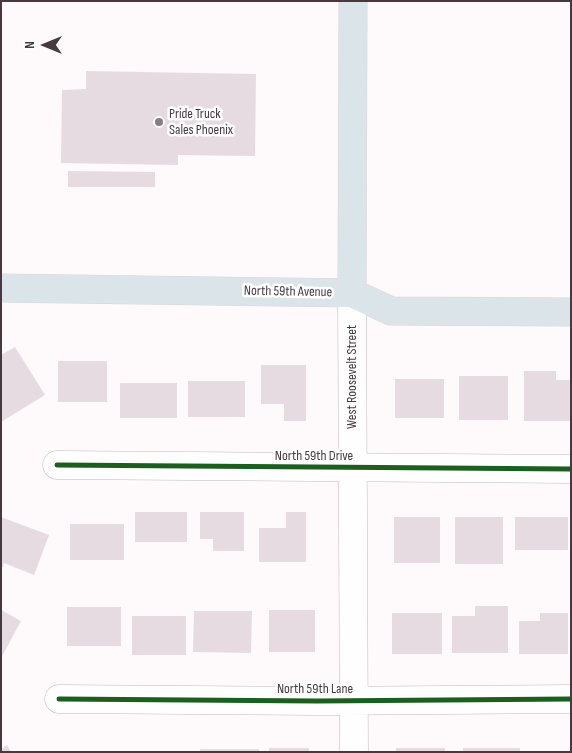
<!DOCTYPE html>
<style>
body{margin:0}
#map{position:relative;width:572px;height:753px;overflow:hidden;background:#fef9fb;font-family:"Sofia Sans Condensed",sans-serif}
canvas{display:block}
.frame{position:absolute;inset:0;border:2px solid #46393f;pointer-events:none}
.north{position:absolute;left:20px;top:20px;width:50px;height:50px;-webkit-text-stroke:4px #fff;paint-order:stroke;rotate:270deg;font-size:14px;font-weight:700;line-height:20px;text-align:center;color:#46393f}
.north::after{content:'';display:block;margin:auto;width:18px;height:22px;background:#46393f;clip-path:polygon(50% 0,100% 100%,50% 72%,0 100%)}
</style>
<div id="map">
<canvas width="572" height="753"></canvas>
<div class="frame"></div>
<div class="north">N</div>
</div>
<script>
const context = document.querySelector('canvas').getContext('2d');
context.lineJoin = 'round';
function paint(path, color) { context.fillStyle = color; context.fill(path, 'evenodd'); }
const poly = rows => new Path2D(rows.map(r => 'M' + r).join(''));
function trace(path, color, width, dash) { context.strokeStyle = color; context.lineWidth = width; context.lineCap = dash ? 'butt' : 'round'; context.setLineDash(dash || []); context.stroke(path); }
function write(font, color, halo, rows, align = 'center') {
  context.font = font + ' "Sofia Sans Condensed",sans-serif'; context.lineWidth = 5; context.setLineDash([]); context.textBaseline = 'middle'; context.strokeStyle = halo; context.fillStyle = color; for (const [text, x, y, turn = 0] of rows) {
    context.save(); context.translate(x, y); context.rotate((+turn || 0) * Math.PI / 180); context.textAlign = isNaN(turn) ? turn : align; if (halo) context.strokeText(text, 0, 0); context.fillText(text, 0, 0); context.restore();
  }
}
const building = poly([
 [86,71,256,74,255,156,178,155,178,165,61,163,62,90,86,89],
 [68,171,155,172,155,187,68,187],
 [15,347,45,395,1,422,1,355],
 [58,361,107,361,107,402,58,402],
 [261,365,306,365,306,421,284,421,284,404,261,404],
 [524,371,556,371,556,380,571,380,571,421,524,421],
 [459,376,508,376,508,420,459,420],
 [395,379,444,379,444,418,395,418],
 [188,381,245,381,245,417,188,417],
 [120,383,177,383,177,418,120,418],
 [135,512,187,512,187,542,135,542],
 [200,512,244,512,244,551,213,551,213,539,200,539],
 [286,512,306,512,306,562,259,562,259,528,286,528],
 [1,517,49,535,34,575,4,563,1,571],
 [394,517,440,517,440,563,394,563],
 [455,517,503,517,503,564,455,564],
 [515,517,568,517,568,550,515,550],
 [70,524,124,524,124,560,70,560],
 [475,606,508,606,508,653,452,653,452,616,475,616],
 [67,607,121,607,121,646,67,646],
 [1,610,21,621,1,658],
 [269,610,315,610,315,652,269,652],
 [194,611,252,611,251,653,193,652],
 [392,613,442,613,442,654,392,654],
 [540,613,568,613,568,654,519,654,519,621,540,621],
 [132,616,186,616,186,655,132,655],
 [7,745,11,752,1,752,1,749],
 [269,748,309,748,309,752,269,752],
 [396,748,445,748,445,752,396,752],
 [463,748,520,748,520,752,463,752],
 [200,749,259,749,259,752,200,752]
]);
const minor = poly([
 [352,293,354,752],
 [57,465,571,469],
 [59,699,317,701,571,699]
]);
const major = poly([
 [1,288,352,293,391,311,571,312],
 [352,293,353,1]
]);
const cycleway = poly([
 [57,465,571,469],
 [59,699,317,701,571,699]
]);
const markers = [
 [159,122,5,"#867c81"]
];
const poiNames = [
 ["Pride Truck",169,114],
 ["Sales Phoenix",169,130]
];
const streetNames = [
 ["North 59th Avenue",288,292,1],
 ["West Roosevelt Street",352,377,-90],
 ["North 59th Drive",314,456],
 ["North 59th Lane",315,689]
];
paint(building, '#e6dbe0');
trace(minor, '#c0b9bc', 29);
trace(major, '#dad5d7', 29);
trace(minor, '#fffefe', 28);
trace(major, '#dbe5e9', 28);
trace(cycleway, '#1b5e20', 5);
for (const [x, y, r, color] of markers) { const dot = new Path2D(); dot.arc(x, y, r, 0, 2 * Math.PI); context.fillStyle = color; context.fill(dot); trace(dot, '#fff', 2); }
write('14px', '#46393f', '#fff', poiNames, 'left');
write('14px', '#46393f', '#fff', streetNames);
</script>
